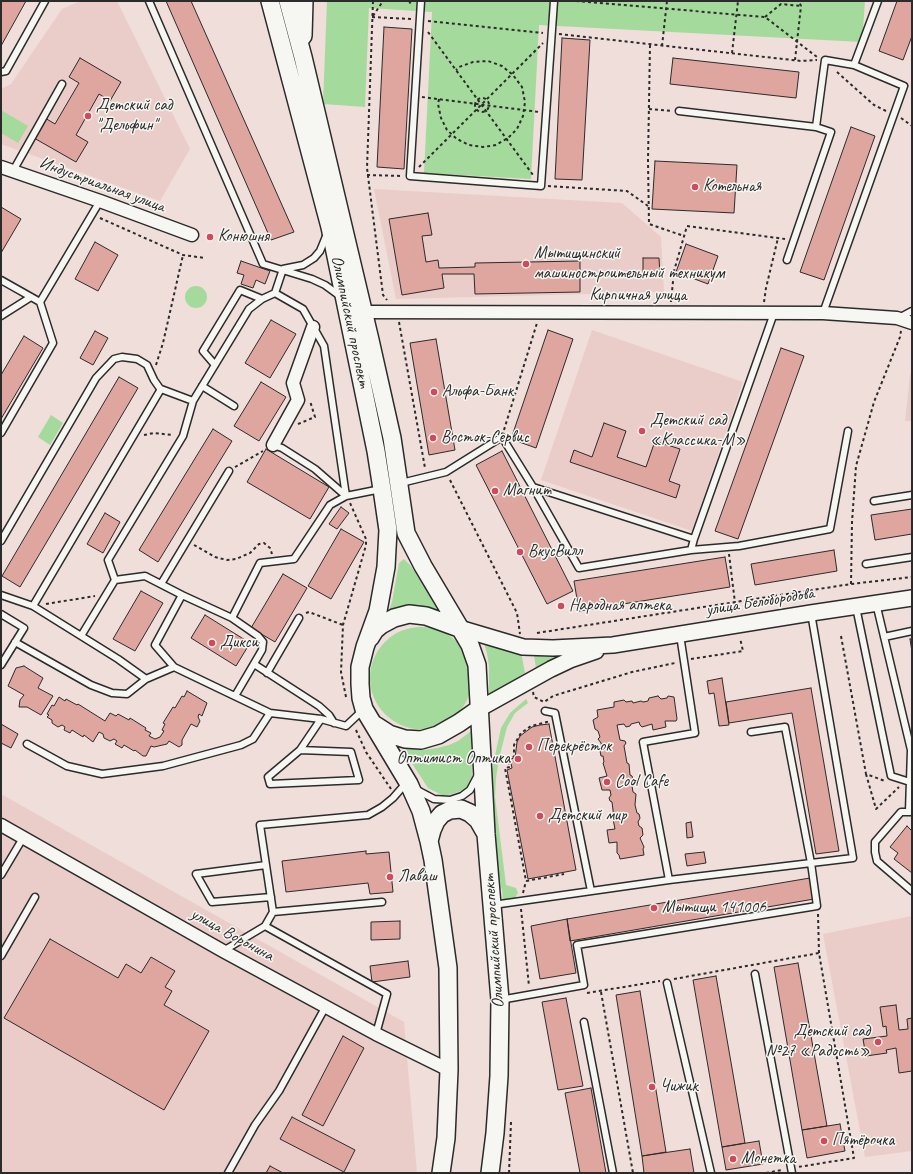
<!DOCTYPE html>
<meta charset="utf-8">
<style>
body{margin:0}
#map{position:relative;width:913px;height:1174px;overflow:hidden;background:#efded9;font-family:Caveat,sans-serif}
canvas{display:block}
.frame{position:absolute;inset:0;border:2px solid #2b2b2b;pointer-events:none}
</style>
<div id="map">
<canvas width="913" height="1174"></canvas>
<div class="frame"></div>
</div>
<script>
const context = document.querySelector('canvas').getContext('2d');
context.lineJoin = 'round';
function paint(path, color) { context.fillStyle = color; context.fill(path, 'evenodd'); }
const poly = rows => new Path2D(rows.map(r => 'M' + r).join(''));
function trace(path, color, width, dash) { context.strokeStyle = color; context.lineWidth = width; context.lineCap = dash ? 'butt' : 'round'; context.setLineDash(dash || []); context.stroke(path); }
function write(font, color, halo, rows, align = 'center') {
  context.font = font + ' Caveat,sans-serif'; context.lineWidth = 3; context.setLineDash([]); context.textBaseline = 'middle'; context.strokeStyle = halo; context.fillStyle = color; for (const [text, x, y, turn = 0] of rows) {
    context.save(); context.translate(x, y); context.rotate((+turn || 0) * Math.PI / 180); context.textAlign = isNaN(turn) ? turn : align; if (halo) context.strokeText(text, 0, 0); context.fillText(text, 0, 0); context.restore();
  }
}
const built = poly([
 [81,1,117,1,190,149,160,201,1,144,1,89,11,84,62,9],
 [374,189,622,203,661,237,664,292,396,299],
 [592,330,743,382,692,531,541,480],
 [912,370,912,421,905,421,910,375],
 [1,794,404,1022,417,1173,1,1173],
 [912,916,912,1151,865,1157,823,934]
]);
const green = poly([
 [327,1,865,1,862,42,539,25,531,179,424,173,432,12,369,8,365,107,323,104],
 [1,110,28,126,18,143,1,133],
 '185 297a11 11 0 1 1 22 0a11 11 0 1 1-22 0Z',
 [51,415,63,423,50,445,38,437],
 [404,559,410,565,442,611,430,608,415,607,388,614,392,602,399,563],
 '370 678a51 51 0 1 1 102 0a51 51 0 1 1-102 0Z',
 [483,640,521,652,525,673,489,695,489,666,487,653],
 [534,655,547,657,562,656,536,669],
 [526,699,528,703,515,713,507,727,499,759,496,778,495,797,506,885,516,888,518,893,516,896,516,899,503,902,502,889,501,888,493,829,490,789,494,760,501,728,510,713],
 [471,731,472,780,469,785,464,790,449,795,442,795,428,788,402,748,424,750,437,748,449,745,458,741]
]);
const building = poly([
 [1,1,26,1,1,46,1,1],
 [166,1,191,1,294,232,271,240,166,1],
 [897,1,912,1,912,36,903,60,879,51,897,1],
 [384,27,412,29,404,169,377,167,384,27],
 [562,38,590,40,582,180,555,179,562,38],
 [80,58,121,82,110,101,99,94,76,135,88,142,76,162,34,138,45,118,55,124,79,83,69,77,80,58],
 [673,58,799,72,796,98,670,84,673,58],
 [851,127,875,136,824,280,800,272,851,127],
 [655,161,737,165,734,213,652,209,655,161],
 [1,207,21,219,1,253,1,207],
 [428,213,432,235,422,236,426,262,438,260,439,268,475,267,475,263,580,261,580,292,475,294,474,274,442,274,444,288,402,295,389,219,428,213],
 [95,242,118,255,98,291,75,279,95,242],
 [686,244,718,256,708,284,676,272,686,244],
 [643,258,659,258,660,275,643,275,643,258],
 [241,261,270,271,265,284,256,280,253,288,241,284,244,275,237,273,241,261],
 [271,320,296,334,270,378,245,363,271,320],
 [548,330,573,339,536,448,511,439,548,330],
 [95,331,108,338,93,365,80,358,95,331],
 [24,336,43,348,1,419,1,375,24,336],
 [436,339,455,450,429,455,410,343,436,339],
 [781,348,804,356,738,539,715,531,781,348],
 [119,377,138,388,20,587,2,576,119,377],
 [261,382,286,397,259,441,234,426,261,382],
 [604,423,626,431,617,457,646,467,655,441,680,449,669,481,680,485,676,498,570,462,574,450,592,457,604,423],
 [213,429,232,441,158,562,139,550,213,429],
 [266,449,329,487,310,519,247,482,266,449],
 [502,451,573,591,547,604,476,465,502,451],
 [341,507,349,513,337,529,329,524,341,507],
 [912,509,912,534,875,540,871,515,912,509],
 [105,513,120,522,103,553,87,544,105,513],
 [341,529,364,542,331,599,308,586,341,529],
 [834,550,837,571,755,585,751,564,834,550],
 [725,557,730,587,579,611,574,581,725,557],
 [283,574,307,588,275,642,251,628,283,574],
 [141,591,163,603,135,651,113,639,141,591],
 [205,615,250,643,236,666,191,638,205,615],
 [910,639,912,639,912,652,910,639],
 [24,666,43,678,38,688,53,696,41,715,27,707,19,707,20,700,24,695,8,686,16,668,24,666],
 [722,678,729,725,719,726,714,693,709,694,707,681,722,678],
 [811,688,839,851,816,854,792,713,729,723,726,702,811,688],
 [187,691,207,703,202,716,199,714,198,717,200,721,197,727,191,724,182,740,182,745,179,747,169,741,167,744,154,747,151,746,146,756,143,756,135,750,134,751,124,745,122,748,115,744,117,741,114,739,110,741,104,738,103,734,99,732,93,742,84,735,83,737,72,730,70,733,64,730,65,727,62,725,58,727,52,723,52,720,47,717,49,715,47,714,52,705,54,706,59,697,65,701,66,699,77,705,78,704,105,721,110,713,116,716,118,714,129,720,130,718,146,728,145,730,151,733,149,736,155,739,160,737,164,731,162,730,165,724,163,723,173,707,175,708,182,696,184,697,187,691],
 [658,696,661,699,667,698,668,696,674,697,677,719,676,721,665,721,666,727,653,730,652,724,642,727,640,725,639,722,631,724,630,726,626,727,624,724,617,725,620,740,625,741,626,743,624,746,627,763,629,764,630,775,632,776,634,783,632,786,633,792,636,794,635,805,637,813,639,814,640,818,638,822,639,826,642,828,643,835,640,838,644,847,643,849,644,855,620,859,619,855,617,853,617,842,609,843,607,830,615,829,613,819,614,818,612,802,610,801,609,798,611,795,610,790,602,790,599,778,607,776,603,763,604,762,603,756,601,756,600,751,602,749,601,743,598,739,600,737,598,731,595,729,593,720,598,717,597,710,614,707,614,702,624,700,626,702,632,701,633,703,641,701,643,702,648,701,649,698,658,696],
 [1,724,18,734,11,748,1,743,1,724],
 [549,724,576,870,528,879,507,770,512,768,510,759,515,758,517,742,520,736,532,727,540,725,549,724],
 [691,822,693,837,687,838,686,823,691,822],
 [907,826,912,831,912,873,894,859,898,853,890,847,907,826],
 [366,851,366,854,389,852,393,892,370,894,368,883,286,892,282,861,366,851],
 [704,852,706,863,687,866,685,854,704,852],
 [810,878,814,899,570,941,567,919,810,878],
 [567,919,576,973,540,979,531,926,567,919],
 [400,921,400,939,371,940,371,922,400,921],
 [50,939,118,978,126,964,141,973,151,957,175,971,165,987,172,991,164,1005,209,1031,164,1110,4,1018,50,939],
 [408,961,410,977,372,982,370,966,408,961],
 [798,963,827,1126,802,1130,774,967,798,963],
 [716,976,745,1143,722,1147,693,980,716,976],
 [640,991,666,1152,642,1156,616,995,640,991],
 [566,998,583,1086,558,1090,542,1002,566,998],
 [896,1005,899,1030,908,1029,907,1019,912,1018,912,1071,899,1073,896,1048,886,1050,887,1053,866,1056,863,1039,887,1036,886,1026,883,1027,880,1007,896,1005],
 [343,1036,364,1048,323,1126,302,1115,343,1036],
 [591,1088,606,1173,580,1173,565,1093,591,1088],
 [292,1117,355,1150,344,1172,280,1139,292,1117],
 [840,1124,845,1151,807,1158,802,1130,840,1124],
 [759,1141,763,1164,726,1170,722,1147,759,1141],
 [690,1149,694,1173,644,1173,642,1156,690,1149],
 [270,1166,283,1173,266,1173,270,1166]
]);
const path = poly([
 [373,1,367,168,383,295,387,300],
 [409,1,412,6],
 [576,1,765,17,817,57],
 [373,16,383,1],
 [372,17,411,19],
 [765,17,781,4,801,6],
 [428,21,543,33],
 [428,32,533,175],
 [559,34,801,61,817,60],
 [650,45,648,161,649,224,684,236],
 [662,46,667,1],
 [732,53,738,1],
 [795,60,801,6,799,1],
 [837,72,874,105,886,111],
 [422,97,539,112],
 '475 105a7 7 0 1 1 14 0a7 7 0 1 1-14 0Z',
 [439,99,438,104,441,118,447,130,457,139,469,145,483,147,496,145,508,138,517,129,523,116,525,102,522,87,513,75,502,66,488,61,473,62,459,67,456,70],
 [649,109,672,111],
 [901,118,912,126],
 [419,167,543,43],
 [367,175,402,176],
 [548,186,627,191,648,206],
 [100,218,183,255,205,258],
 [671,302,674,271,687,226,785,239],
 [764,302,766,288,778,238],
 [399,322,425,468],
 [156,365,163,343,183,255],
 [298,424,315,417,310,401],
 [504,430,537,323],
 [144,435,154,433,173,435],
 [235,467,263,451],
 [450,480,517,613,520,634],
 [194,545,215,557,227,560,236,559,250,553,259,544,264,543,270,548,272,554],
 [729,554,736,611],
 [851,584,852,522,856,466,874,402,900,337,901,331],
 [46,604,95,596],
 [306,613,309,612,343,625],
 [537,633,851,584,912,577],
 [841,636,866,774,885,781],
 [691,659,743,651,740,638],
 [533,692,534,697,544,702,553,696,632,672,675,663],
 [346,697,341,672,343,625,366,545,366,539,350,503],
 [547,721,547,722,531,726,521,733,514,745,514,757,508,757,510,767,505,768,526,881,564,874],
 [356,730,366,752,391,789],
 [866,774,876,809,899,787],
 [523,893,526,881],
 [521,909,529,986],
 [818,914,819,953],
 [674,979,819,953,854,1158,798,1167],
 [601,992,633,1173],
 [587,993,660,981],
 [509,1173,511,1122],
 [766,1173,782,1170]
]);
const service = poly([
 [149,1,263,264,312,279,325,285,340,296],
 [421,1,410,176,541,186,554,1],
 [1,72,6,71,45,1],
 [679,111,816,127],
 [13,171,62,84],
 [787,260,831,132,816,127,825,60,854,65,878,1],
 [1,280,40,302],
 [823,313,904,86,854,65],
 [1,316,31,297],
 [899,318,912,311],
 [215,365,203,351,240,290,262,299],
 [202,386,234,406],
 [1,433,53,343,40,302,100,201],
 [273,445,282,448,315,469,346,496,324,346,303,309,275,293],
 [401,483,446,472,502,437,533,487,694,539,774,313],
 [533,487,579,568,691,550,694,539],
 [874,501,912,495],
 [1,541,96,378,114,359,122,357,137,359,147,365,154,380,161,390],
 [691,550,739,546,830,529,848,431],
 [866,564,912,557],
 [115,580,145,576,182,595],
 [161,584,229,471],
 [1,595,33,606,118,659,146,679,174,667,270,713,321,719,346,726,363,710],
 [876,603,911,750,909,811],
 [33,606,161,389,193,401,249,309,262,299,275,293,283,269,303,265,314,258,320,251,327,234],
 [856,607,891,776,910,782],
 [1,614,24,628,1,665],
 [232,618,258,636,263,642,262,650,235,696],
 [81,636,115,580,108,560,183,436,193,401],
 [884,637,912,631],
 [15,642,91,685,112,693,127,694,146,679],
 [254,664,319,706,329,715,334,723],
 [174,667,155,645,182,595,232,618,260,563,294,559,330,505,346,496,381,489],
 [267,673,299,618],
 [545,711,555,713,591,891],
 [27,744,67,766,102,774,163,766,241,745,253,739,270,713],
 [300,750,268,777,270,784,359,780,351,752,300,750,321,719],
 [417,790,434,799,450,800,462,796,470,790,478,775],
 [912,812,901,812,875,842,875,852,877,861,912,891],
 [266,865,196,874,212,902,271,897],
 [1,875,23,838],
 [669,880,853,858,811,613],
 [493,905,669,880,643,742,695,733,680,635],
 [273,912,260,825,368,815,382,807,393,798,407,782],
 [265,926,273,912,382,902],
 [223,951,265,926,387,994,376,1034],
 [1,956,35,897],
 [755,974,792,1173],
 [667,983,711,1173],
 [500,1000,584,985,577,945,817,906,811,863,785,727,751,732],
 [584,1022,613,1173],
 [228,1173,255,1125,279,1091,326,1006]
]);
const minor = poly([
 [1,167,100,201,192,235],
 [364,312,823,313,897,318,912,323],
 [273,445,298,400,293,383,313,327],
 [1,825,223,951,376,1034,449,1070]
]);
const tertiary = poly([
 [459,628,523,647,553,648,613,645,811,613,912,598],
 [479,709,551,669,570,660,596,651]
]);
const secondary = poly([
 [270,1,330,227,376,451,382,489,388,530,386,567,378,611,365,647,360,667,360,684,361,698,364,709,409,784,421,811,429,841,433,860,448,968,449,1070,446,1138,441,1173],
 [288,1,303,57,370,340,392,438,406,533,423,566,470,645,477,665,486,834,500,1000,499,1076,495,1133,490,1173],
 [303,36,304,1],
 [370,638,375,630,381,625,394,618,409,614,426,616,459,628],
 [375,725,389,734,405,739,421,740,438,735,459,723,479,709],
 [429,841,432,830,436,821,442,814,450,810,461,809,470,813,478,820,486,834]
]);
const markers = [
 [88,116,4,"#d1495b"],
 [695,187,4,"#d1495b"],
 [210,237,4,"#d1495b"],
 [526,264,4,"#d1495b"],
 [434,392,4,"#d1495b"],
 [642,431,4,"#d1495b"],
 [433,438,4,"#d1495b"],
 [495,491,4,"#d1495b"],
 [520,552,4,"#d1495b"],
 [561,606,4,"#d1495b"],
 [212,643,4,"#d1495b"],
 [529,747,4,"#d1495b"],
 [518,759,4,"#d1495b"],
 [607,782,4,"#d1495b"],
 [540,816,4,"#d1495b"],
 [390,877,4,"#d1495b"],
 [654,908,4,"#d1495b"],
 [878,1042,4,"#d1495b"],
 [652,1087,4,"#d1495b"],
 [824,1141,4,"#d1495b"],
 [733,1159,4,"#d1495b"]
];
const poiNames = [
 ["Детский сад",96,106],
 ["\"Дельфин\"",96,126],
 ["Котельная",703,187],
 ["Конюшня",218,237],
 ["Мытищинский",534,254],
 ["машиностроительный техникум",534,274],
 ["Альфа-Банк",442,392],
 ["Детский сад",650,421],
 ["«Классика-М»",650,441],
 ["Восток-Сервис",441,438],
 ["Магнит",503,491],
 ["ВкусВилл",528,552],
 ["Народная аптека",569,606],
 ["Дикси",220,643],
 ["Перекрёсток",537,747],
 ["Оптимист Оптика",510,759,"right"],
 ["Cool Cafe",615,782],
 ["Детский мир",548,816],
 ["Лаваш",398,877],
 ["Мытищи 141006",662,908],
 ["Детский сад",870,1032,"right"],
 ["№27 «Радость»",870,1052,"right"],
 ["Чижик",660,1087],
 ["Пятёрочка",832,1141],
 ["Монетка",741,1159]
];
const streetNames = [
 ["Индустриальная улица",102,185,20],
 ["Кирпичная улица",638,296],
 ["Олимпийский проспект",350,322,78],
 ["улица Белобородова",760,602,-9],
 ["улица Воронина",232,935,29],
 ["Олимпийский проспект",494,941,-94]
];
paint(built, '#eacdc8');
paint(green, '#a5da9d');
paint(building, '#dfa59f');
trace(building, '#2b2b2b', 1);
trace(service, '#2b2b2b', 9);
trace(minor, '#2b2b2b', 15);
trace(tertiary, '#2b2b2b', 18);
trace(secondary, '#2b2b2b', 20);
trace(path, '#2b2b2b', 2, [3, 3]);
trace(service, '#f6f6f2', 6);
trace(minor, '#f6f6f2', 12);
trace(tertiary, '#f6f6f2', 15);
trace(secondary, '#f6f6f2', 17);
for (const [x, y, r, color] of markers) { const dot = new Path2D(); dot.arc(x, y, r, 0, 2 * Math.PI); context.fillStyle = color; context.fill(dot); trace(dot, '#f6f6f2', 1.5); }
write('17px', '#2b2b2b', '#f6f6f2', poiNames, 'left');
write('17px', '#2b2b2b', '#f6f6f2', streetNames);
</script>
